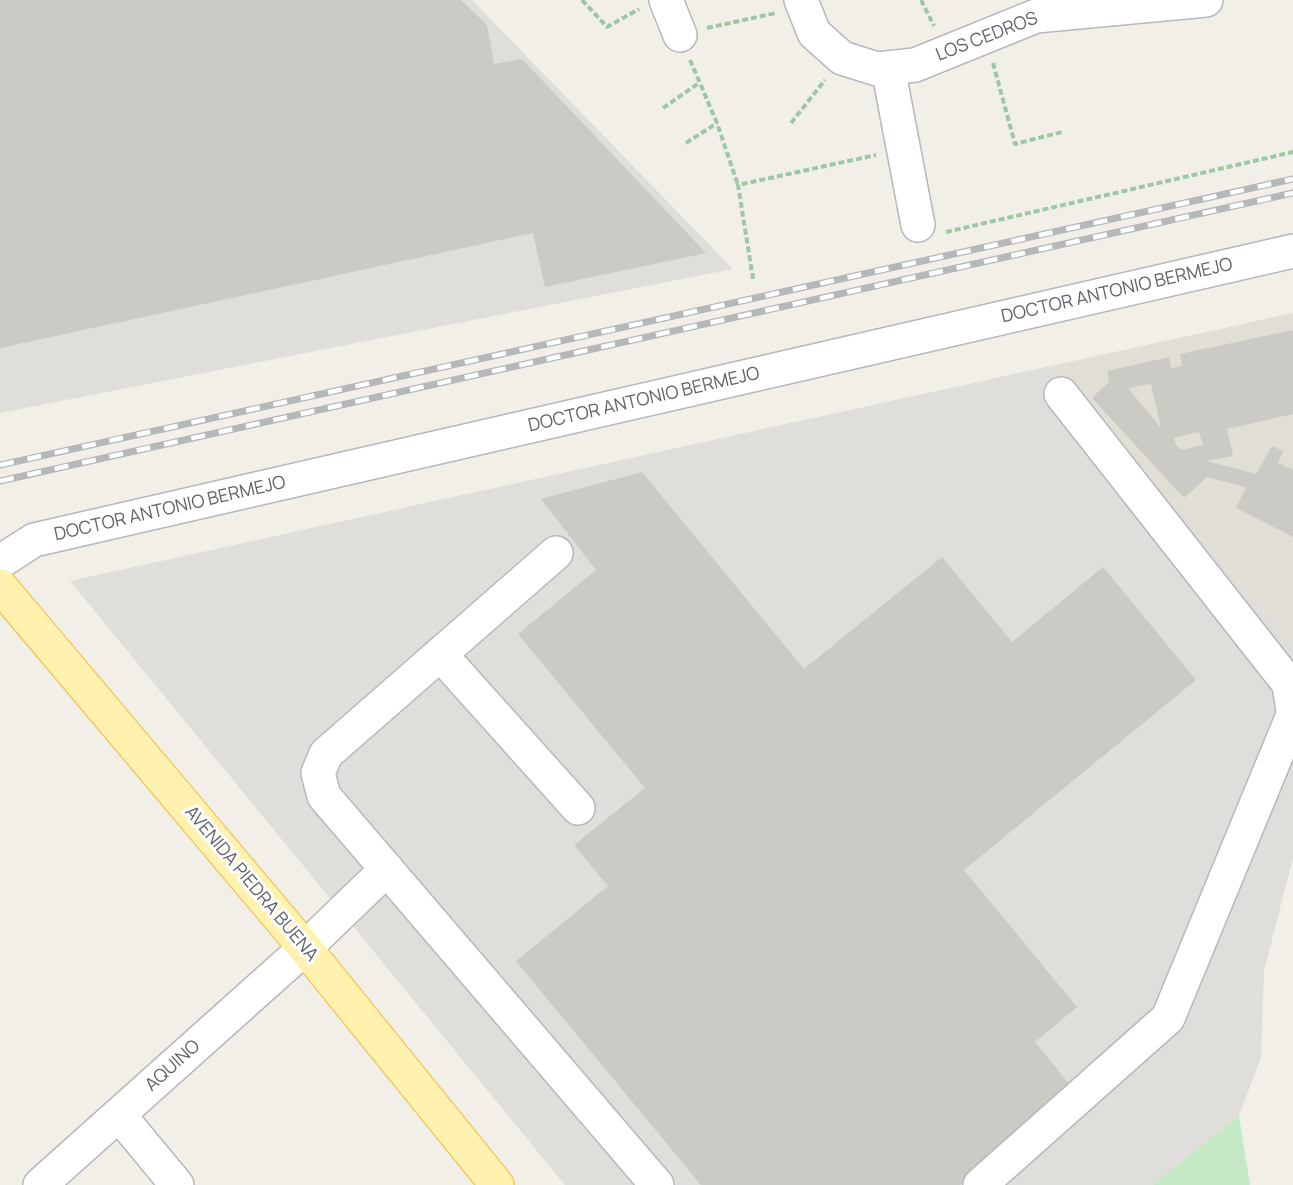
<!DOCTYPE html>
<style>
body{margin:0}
canvas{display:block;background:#f1efe8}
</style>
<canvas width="1293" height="1185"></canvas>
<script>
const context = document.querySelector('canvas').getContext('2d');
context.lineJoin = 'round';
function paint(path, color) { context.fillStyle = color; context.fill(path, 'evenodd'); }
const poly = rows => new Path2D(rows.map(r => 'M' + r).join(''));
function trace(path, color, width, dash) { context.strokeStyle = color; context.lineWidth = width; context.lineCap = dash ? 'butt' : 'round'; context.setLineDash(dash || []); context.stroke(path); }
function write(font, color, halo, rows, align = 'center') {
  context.font = font + ' Manrope,sans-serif'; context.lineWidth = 6; context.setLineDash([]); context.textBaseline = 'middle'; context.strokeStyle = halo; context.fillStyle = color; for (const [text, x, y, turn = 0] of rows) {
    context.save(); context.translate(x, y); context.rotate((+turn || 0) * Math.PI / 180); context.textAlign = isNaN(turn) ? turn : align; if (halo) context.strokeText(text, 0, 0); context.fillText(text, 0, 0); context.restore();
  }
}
const industrial = poly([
 [0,0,472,0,733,269,0,413],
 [1055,365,1293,645,1293,858,1264,971,1261,1057,1239,1116,1152,1185,565,1185,70,581]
]);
const education = poly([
 [1293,313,1293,645,1055,365]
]);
const green = poly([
 [1239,1116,1250,1185,1152,1185]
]);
const building = poly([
 [0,0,461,0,487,25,494,64,522,59,706,253,545,287,533,233,0,348],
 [1293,330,1293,414,1227,429,1233,456,1207,461,1256,474,1272,446,1283,451,1278,463,1293,470,1293,537,1236,508,1246,487,1207,477,1184,498,1092,398,1109,382,1107,371,1169,357,1171,368,1182,366,1180,354],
 [1151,384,1161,428,1128,388],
 [1199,432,1203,445,1182,450,1176,445,1174,438],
 [642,472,804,669,942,557,1012,642,1103,567,1196,680,964,870,1077,1007,1035,1042,1075,1091,960,1185,701,1185,516,961,608,886,574,845,645,788,518,634,596,570,541,499]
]);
const path = poly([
 [582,0,607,27,639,9],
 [921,0,934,26],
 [707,28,776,13],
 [690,60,717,123,738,185],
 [993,63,1015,144,1062,132],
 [663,108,699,83],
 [791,123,825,80],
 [686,143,717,123],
 [946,232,1293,152],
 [753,279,738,185,876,155]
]);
const minor = poly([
 [666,0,680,35],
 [801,0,814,33,842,58,877,69,915,65,1036,16,1206,0],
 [888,68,918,225],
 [1061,394,1289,684,1293,711],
 [556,553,326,754,318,773,324,796,657,1185],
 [0,562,34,540,1293,251],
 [440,654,578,808],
 [119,1115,177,1185],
 [40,1185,305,948,387,869],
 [980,1185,1168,1018,1293,715]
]);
const major = poly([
 [0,586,305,948,497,1185]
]);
const rail = poly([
 [0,465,1293,179],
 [0,481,1293,193]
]);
const streetNames = [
 ["LOS CEDROS",987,37,-21],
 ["DOCTOR ANTONIO BERMEJO",1117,291,-13],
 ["DOCTOR ANTONIO BERMEJO",644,400,-13],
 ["DOCTOR ANTONIO BERMEJO",170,509,-13],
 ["AVENIDA PIEDRA BUENA",251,884,50],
 ["AQUINO",173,1066,-42]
];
paint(industrial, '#e0deda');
paint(education, '#e1ded6');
paint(green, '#c5e8c5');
paint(building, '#cccac5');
trace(minor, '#b5b8bc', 36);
trace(major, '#f2c960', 36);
trace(path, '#9cc7a9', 4, [6, 3]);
trace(minor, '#fff', 33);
trace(major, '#fff2af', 33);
trace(rail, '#b6b7b8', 7);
trace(rail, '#fff', 4.5, [14]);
write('18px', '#5f6368', '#fff', streetNames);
</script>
